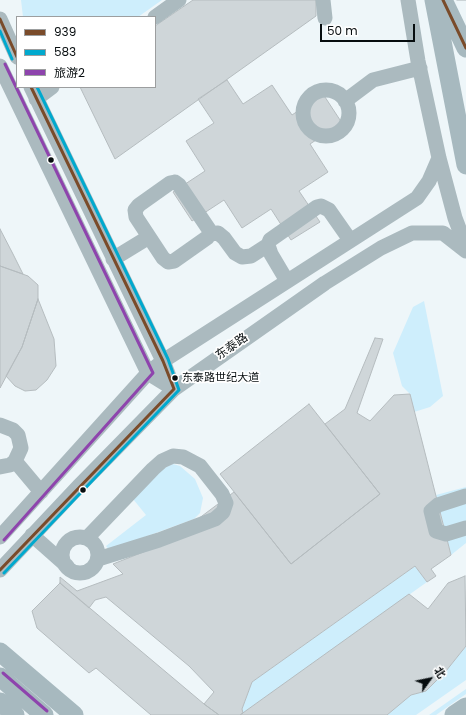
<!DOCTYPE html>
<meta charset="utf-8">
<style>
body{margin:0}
#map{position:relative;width:466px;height:715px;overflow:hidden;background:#eef6f9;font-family:Poppins,"Noto Sans SC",sans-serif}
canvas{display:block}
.legend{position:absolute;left:16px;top:16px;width:140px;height:72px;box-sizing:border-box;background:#fff;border:1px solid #9c9e9f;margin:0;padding:5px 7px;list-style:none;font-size:12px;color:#070d0f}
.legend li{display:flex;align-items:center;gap:8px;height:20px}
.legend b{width:20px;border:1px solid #9c9e9f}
.north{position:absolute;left:410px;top:659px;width:40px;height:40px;-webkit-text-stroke:3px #fff;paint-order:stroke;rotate:57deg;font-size:11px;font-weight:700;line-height:16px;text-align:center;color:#070d0f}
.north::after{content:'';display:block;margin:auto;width:14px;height:18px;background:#070d0f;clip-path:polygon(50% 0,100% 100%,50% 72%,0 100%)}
.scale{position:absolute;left:320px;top:24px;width:95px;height:18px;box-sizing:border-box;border:2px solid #070d0f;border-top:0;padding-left:5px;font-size:12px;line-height:14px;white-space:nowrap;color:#070d0f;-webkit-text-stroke:3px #fff;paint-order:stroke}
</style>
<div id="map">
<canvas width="466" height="715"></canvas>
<ul class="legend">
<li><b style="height:5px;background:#7a4b2a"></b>939</li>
<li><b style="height:5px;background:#00a9ce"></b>583</li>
<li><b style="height:5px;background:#8e44ad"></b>旅游2</li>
</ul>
<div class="north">北</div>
<div class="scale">50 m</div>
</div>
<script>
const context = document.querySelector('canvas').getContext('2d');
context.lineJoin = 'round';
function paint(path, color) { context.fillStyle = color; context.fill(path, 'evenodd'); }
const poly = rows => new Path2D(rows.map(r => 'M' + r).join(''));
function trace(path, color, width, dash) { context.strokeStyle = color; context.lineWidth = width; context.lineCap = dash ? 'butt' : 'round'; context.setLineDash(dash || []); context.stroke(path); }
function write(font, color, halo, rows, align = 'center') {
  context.font = font + ' Poppins,"Noto Sans SC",sans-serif'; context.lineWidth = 3.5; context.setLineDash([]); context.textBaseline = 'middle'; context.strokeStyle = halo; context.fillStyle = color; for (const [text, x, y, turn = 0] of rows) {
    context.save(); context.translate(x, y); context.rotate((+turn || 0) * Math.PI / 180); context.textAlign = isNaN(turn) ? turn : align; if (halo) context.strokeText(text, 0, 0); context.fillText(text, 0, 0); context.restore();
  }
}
const green = poly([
 [21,0,162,0,138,17,23,17],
 [424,301,443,396,430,407,414,412,410,394,402,386,393,353,413,307],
 [173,464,180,466,195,479,203,498,200,513,194,519,109,550,106,546,146,515,133,499,159,470],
 [466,487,466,543,451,555,436,495],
 [415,566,427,582,243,713,242,709,252,682],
 [466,646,466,680,416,715,387,715,411,695,426,691,446,671],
 [466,689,466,694,436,715,429,715]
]);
const building = poly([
 [193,0,316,0,316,16,115,159,80,87,155,87,155,26,193,0],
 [227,80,243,104,272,85,292,115,323,94,342,123,310,144,328,172,299,191,320,222,291,240,271,209,242,228,224,200,192,221,173,192,205,171,186,141,214,123,198,99,227,80],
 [0,229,13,254,23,274,0,266,0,229],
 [0,266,28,276,38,285,38,299,22,347,0,388,0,266],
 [38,299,54,339,56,366,47,380,36,390,25,391,15,386,6,376,22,347,38,299],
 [375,338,383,339,357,413,370,421,394,395,410,394,451,555,431,569,436,576,427,582,415,566,252,682,242,709,243,713,240,715,219,715,204,704,214,692,189,666,106,597,95,600,89,608,60,583,60,577,77,591,123,574,113,564,166,543,234,492,291,564,380,494,325,424,345,409,375,338],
 [309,404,380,494,291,564,220,474,309,404],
 [465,576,466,646,446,671,426,691,411,695,387,715,240,715,409,594,428,609,448,583,465,576],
 [60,583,204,704,219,715,151,715,96,668,89,673,37,628,32,611,60,583]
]);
const majorTunnel = poly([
 [466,0,466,1]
]);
const minor = poly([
 [323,0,325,18],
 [408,0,418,61,439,158,455,218,466,247],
 [155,17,179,0],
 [0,19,17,57],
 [0,66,148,373,174,389],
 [31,87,163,361,174,389],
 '303 113a23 23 0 1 1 46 0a23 23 0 1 1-46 0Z',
 [36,99,52,87],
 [345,101,373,80,420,68],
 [175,182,179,185,210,231,208,237,174,261,168,262,163,258,136,217,135,210,139,205,170,183,175,182],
 [210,234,218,233,224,238,235,253,242,257,251,256,268,245],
 [113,259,149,237],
 [287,281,271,254,268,245,270,240,317,207,321,206,329,210,350,240],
 [0,425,13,430,18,435,21,448,15,461,10,465,0,467],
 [15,461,41,492],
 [466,496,438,505,431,511,436,531,446,534,466,528],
 [32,535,67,566],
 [0,537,148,373,163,361,417,198,429,181,439,158],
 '62 555a18 18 0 1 1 36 0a18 18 0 1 1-36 0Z',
 [87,538,153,469,162,461,173,456,183,457,200,466,222,494,226,503,223,512,215,519,159,540,98,559],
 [0,570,79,486,174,389,325,283,381,248,412,233,443,233,466,251]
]);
const major = poly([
 [434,0,466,165],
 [443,0,466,48],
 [0,652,74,715],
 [0,677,44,715],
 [0,702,15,715],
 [454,715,466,707]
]);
const bus1 = poly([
 [443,0,466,48],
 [0,19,17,57],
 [0,570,174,389,163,361,31,87]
]);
const bus2 = poly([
 [0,31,12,59],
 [4,573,179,390,168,359,37,87]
]);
const bus3 = poly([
 [4,540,153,373,5,64],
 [3,673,47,711]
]);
const markers = [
 [51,160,3.5,"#070d0f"],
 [175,378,3.5,"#070d0f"],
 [83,490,3.5,"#070d0f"]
];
const busNames = [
 ["东泰路世纪大道",182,378]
];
const streetNames = [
 ["东泰路",232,347,-35]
];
paint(green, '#ceeefc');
paint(building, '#cfd6d9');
trace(building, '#b5bcbf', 1);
trace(majorTunnel, '#cbd3d6', 19, [19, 10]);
trace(minor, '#abbabf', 15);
trace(major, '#a7b9bf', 19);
trace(bus1, '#7a4b2a', 3);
trace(bus2, '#00a9ce', 3);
trace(bus3, '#8e44ad', 3);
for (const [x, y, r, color] of markers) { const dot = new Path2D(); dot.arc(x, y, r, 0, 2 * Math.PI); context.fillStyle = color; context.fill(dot); trace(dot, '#fff', 1.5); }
write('11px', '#070d0f', '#fff', busNames, 'left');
write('12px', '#070d0f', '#fff', streetNames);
</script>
